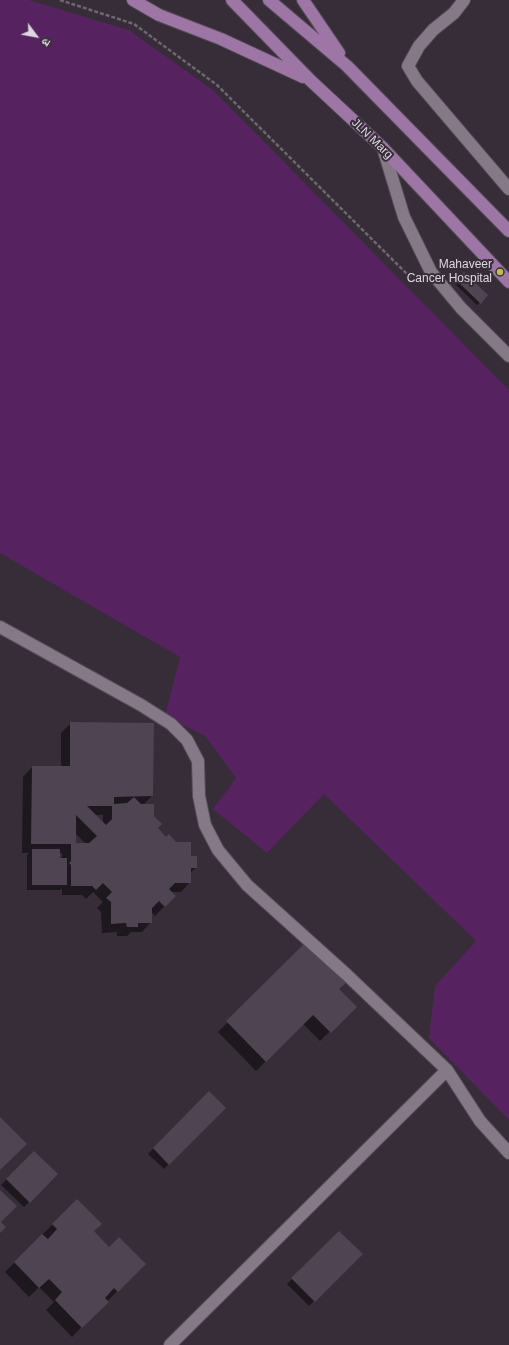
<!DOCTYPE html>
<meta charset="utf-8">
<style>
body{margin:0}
#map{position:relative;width:509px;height:1345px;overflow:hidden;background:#372d39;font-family:Arial,"Noto Sans Devanagari",sans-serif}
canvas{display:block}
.north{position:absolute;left:16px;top:16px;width:40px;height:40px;-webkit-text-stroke:3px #372d39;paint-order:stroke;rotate:122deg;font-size:11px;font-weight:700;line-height:16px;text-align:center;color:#ddd7df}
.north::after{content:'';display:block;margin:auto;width:14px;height:18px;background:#ddd7df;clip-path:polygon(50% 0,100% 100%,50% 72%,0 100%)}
</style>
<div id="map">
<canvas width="509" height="1345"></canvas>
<div class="north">उ</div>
</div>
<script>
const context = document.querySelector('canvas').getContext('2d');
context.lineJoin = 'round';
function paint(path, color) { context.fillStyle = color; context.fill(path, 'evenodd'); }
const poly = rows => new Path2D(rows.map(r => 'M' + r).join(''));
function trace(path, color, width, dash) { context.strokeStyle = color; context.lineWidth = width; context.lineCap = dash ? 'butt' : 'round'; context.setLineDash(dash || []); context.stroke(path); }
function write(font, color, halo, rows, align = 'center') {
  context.font = font + ' Arial,sans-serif'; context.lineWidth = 4; context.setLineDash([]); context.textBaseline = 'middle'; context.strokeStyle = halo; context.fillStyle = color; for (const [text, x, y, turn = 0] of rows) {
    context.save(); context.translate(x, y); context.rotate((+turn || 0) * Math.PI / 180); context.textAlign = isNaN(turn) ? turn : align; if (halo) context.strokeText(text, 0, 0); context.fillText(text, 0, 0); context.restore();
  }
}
const green = poly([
 [0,0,29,0,129,30,213,90,509,390,509,1120,429,1038,435,986,476,941,324,794,267,853,213,809,236,778,205,736,165,716,180,657,0,553]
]);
const shadow = poly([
 [464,273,487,295,477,305,454,283],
 [71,723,152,796,143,805,153,816,157,828,166,838,190,857,196,868,190,873,190,882,181,892,171,892,174,896,155,916,151,912,151,922,142,932,131,932,127,936,117,936,117,932,102,933,101,912,97,908,103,902,93,892,86,899,82,895,62,895,62,888,60,890,27,890,27,855,29,853,22,853,23,777,32,767,61,767,61,733],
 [95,815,103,815,103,823],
 [75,833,86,844,75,844],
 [59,853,62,853,62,859,59,859],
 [307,943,338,989,355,1007,320,1041,303,1024,256,1071,218,1032],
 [209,1093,225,1108,164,1169,148,1154],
 [34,1152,57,1174,24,1207,1,1185],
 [77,1200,93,1231,109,1248,144,1264,72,1337,46,1310,54,1302,39,1287,29,1297,5,1272],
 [339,1232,361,1254,309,1306,287,1284]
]);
const building = poly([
 [464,272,488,295,481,304,456,280],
 [70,722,154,723,153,796,114,797,114,804,127,803,134,797,141,804,154,804,154,816,162,824,158,828,166,837,169,834,176,842,191,842,191,856,197,856,197,868,191,868,191,883,175,883,169,889,176,896,165,907,159,901,152,908,152,923,138,923,138,927,127,927,126,923,111,924,111,902,106,898,112,892,103,883,96,890,92,886,71,886,71,865,69,863,71,861,71,844,31,844,32,766,70,766],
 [87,806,112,806,112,819,106,825],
 [76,815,97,836,89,843,76,843],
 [32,849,60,849,60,858,67,858,67,885,32,885],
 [307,941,347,982,339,989,357,1007,331,1033,313,1015,266,1062,226,1021],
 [209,1091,226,1108,169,1165,153,1148],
 [0,1117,27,1144,0,1170],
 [34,1151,58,1174,30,1203,6,1179],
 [0,1190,17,1206,1,1222,6,1227,0,1233],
 [77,1199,102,1224,94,1231,109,1247,119,1237,146,1264,118,1292,114,1288,105,1298,109,1302,82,1328,55,1300,62,1292,49,1279,39,1288,14,1262,42,1234,48,1239,57,1229,52,1224],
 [339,1231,363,1254,315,1302,291,1278]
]);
const path = poly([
 [60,0,134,24,217,85,414,281]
]);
const lane = poly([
 [464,0,454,13,433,30,419,46,408,66,417,81,509,189],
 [0,627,141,705,171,724,187,740,198,761,199,796,205,825,218,850,247,885,347,975,447,1070,480,1121,509,1153],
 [170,1345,447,1070]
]);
const secondary = poly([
 [383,148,404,217,431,272,461,308,509,356]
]);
const primary = poly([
 [133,0,159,15,221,39,303,77],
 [232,0,310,80,383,148,509,282],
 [269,0,347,66,509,231],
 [303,0,339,53]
]);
const markers = [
 [500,272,4,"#bcbf43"]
];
const streetNames = [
 ["JLN Marg",372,139,44]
];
const poiNames = [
 ["Mahaveer",492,265],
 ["Cancer Hospital",492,279]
];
paint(green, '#562260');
paint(shadow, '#0007');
paint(building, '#4f4451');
trace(lane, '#534b55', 14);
trace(secondary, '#534b55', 14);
trace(primary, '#534b55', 14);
trace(path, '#6e6670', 2.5, [4, 2]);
trace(lane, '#857987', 12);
trace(secondary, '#857987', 12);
trace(primary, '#9e76a6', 12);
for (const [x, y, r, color] of markers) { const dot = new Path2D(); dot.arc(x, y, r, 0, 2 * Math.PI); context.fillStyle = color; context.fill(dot); trace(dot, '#372d39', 1.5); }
write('12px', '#ddd7df', '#372d39', streetNames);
write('12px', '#ddd7df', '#372d39', poiNames, 'right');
</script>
